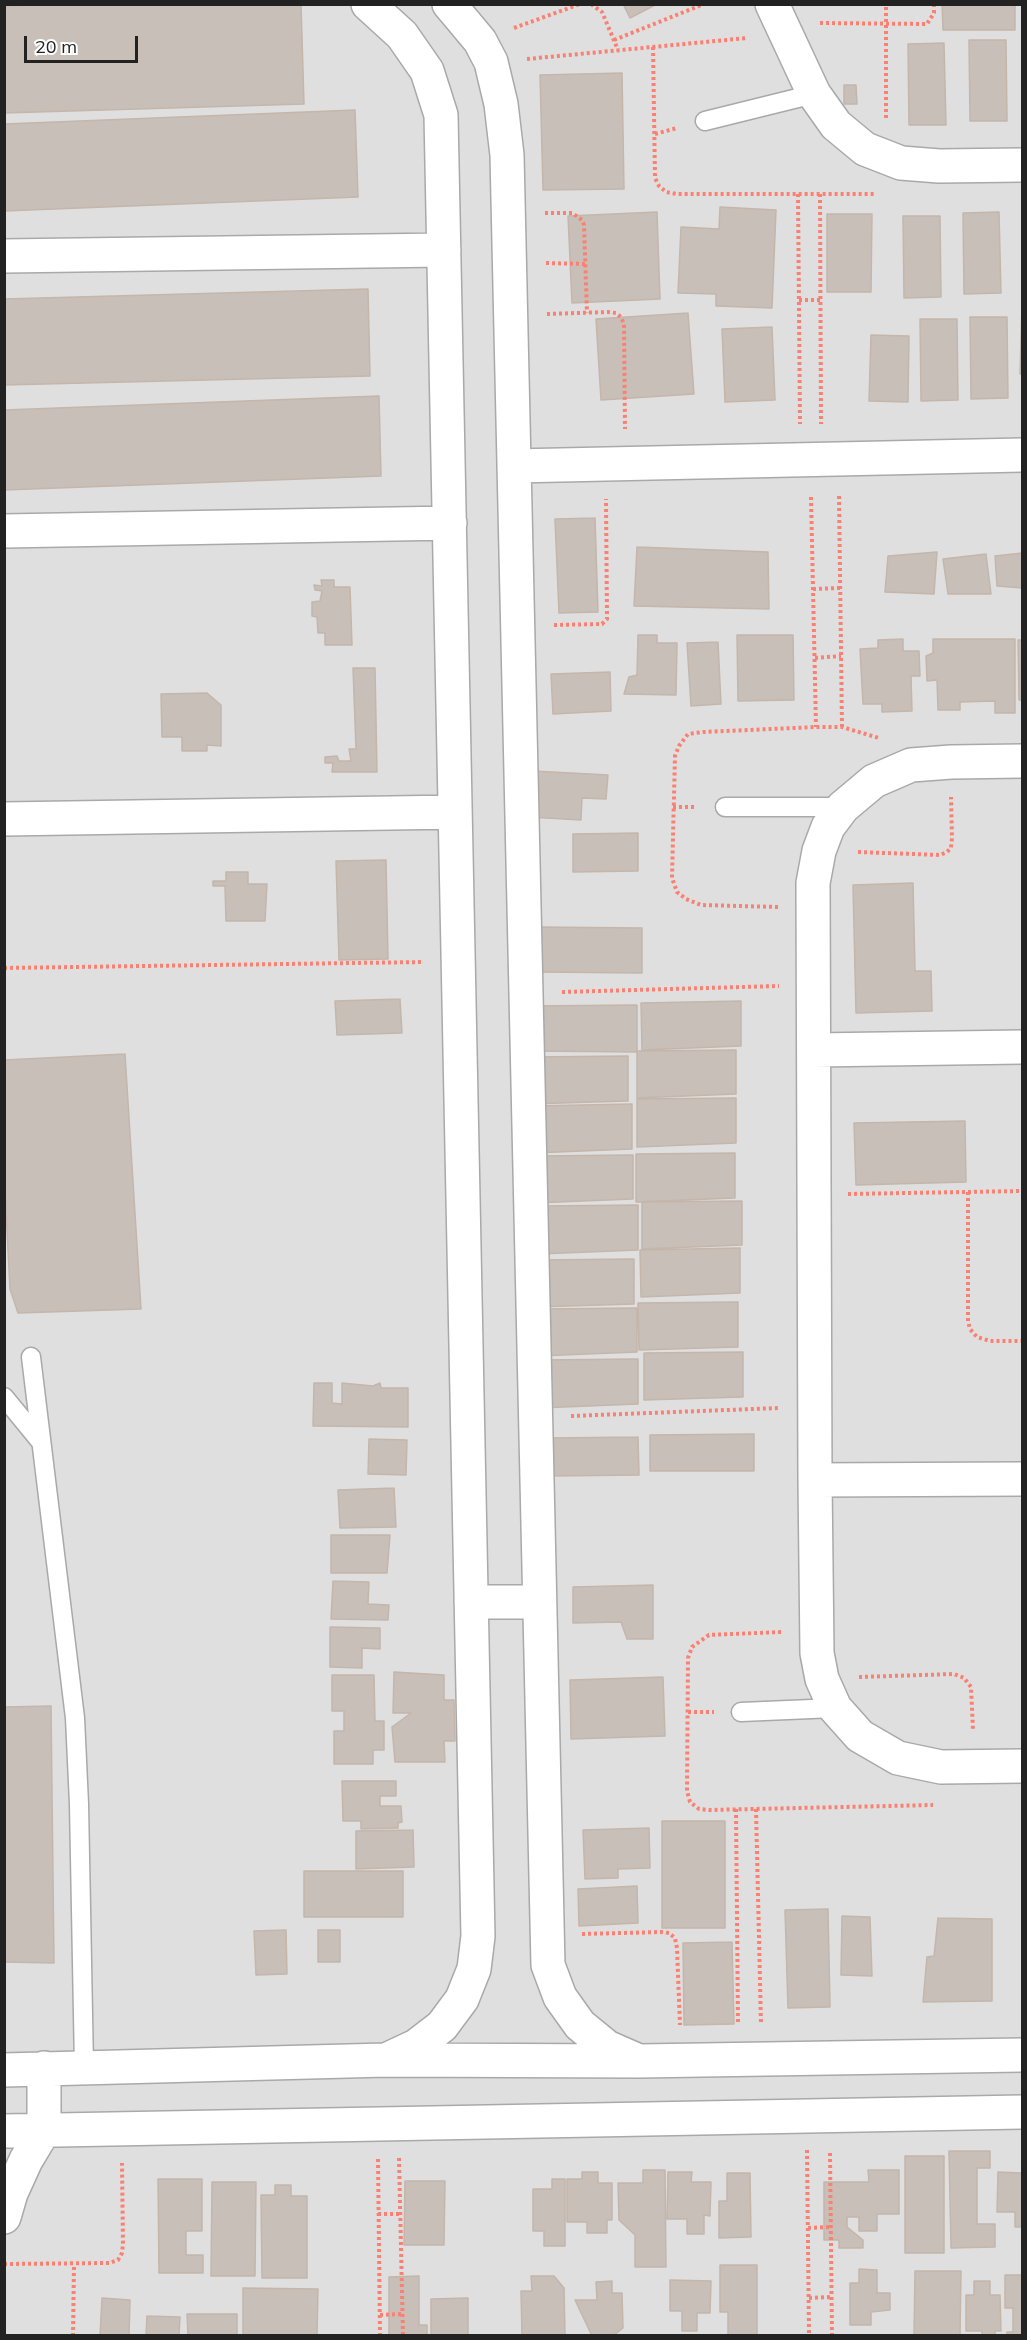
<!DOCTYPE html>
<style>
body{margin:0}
#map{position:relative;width:1027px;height:2340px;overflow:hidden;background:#f2efe9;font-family:Mulish,sans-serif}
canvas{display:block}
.frame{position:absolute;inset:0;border:6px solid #222;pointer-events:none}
.scale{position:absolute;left:24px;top:36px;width:114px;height:27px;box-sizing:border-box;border:3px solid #222;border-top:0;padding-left:8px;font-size:18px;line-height:21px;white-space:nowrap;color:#222;-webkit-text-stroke:4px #fff;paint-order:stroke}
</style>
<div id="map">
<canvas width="1027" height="2340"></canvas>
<div class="frame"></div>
<div class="scale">20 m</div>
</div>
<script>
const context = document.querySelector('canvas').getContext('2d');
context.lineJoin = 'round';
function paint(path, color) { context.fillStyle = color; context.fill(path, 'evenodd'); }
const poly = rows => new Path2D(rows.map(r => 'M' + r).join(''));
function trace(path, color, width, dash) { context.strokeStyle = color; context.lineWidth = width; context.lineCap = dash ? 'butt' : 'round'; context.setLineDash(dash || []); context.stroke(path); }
const residential = poly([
 [5,5,1022,5,1022,2335,5,2336]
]);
const building = poly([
 [62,4,301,4,304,104,4,113,4,6,62,4],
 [623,4,657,4,630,18,623,4],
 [942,4,1015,4,1015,30,943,30,942,4],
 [969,40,1006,40,1007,121,970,121,969,40],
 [944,43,946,125,909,125,908,44,944,43],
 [622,73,624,189,543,190,540,75,622,73],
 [844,85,856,85,857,104,844,104,844,85],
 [355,110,358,197,4,211,4,124,355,110],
 [720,207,776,210,772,308,716,306,716,294,678,293,681,227,719,229,720,207],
 [657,212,660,299,572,303,568,216,657,212],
 [999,212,1001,293,964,294,963,213,999,212],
 [827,214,872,214,871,292,827,292,827,214],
 [903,216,940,216,941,297,904,298,903,216],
 [368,289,370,376,4,385,4,299,368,289],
 [1022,305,1022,374,1020,374,1022,305],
 [688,313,694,394,601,400,596,319,688,313],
 [970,317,1007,317,1008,398,971,399,970,317],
 [920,319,957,319,958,400,921,401,920,319],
 [772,327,775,400,725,402,722,329,772,327],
 [871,335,909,336,908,402,869,401,871,335],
 [379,396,381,476,4,490,4,410,379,396],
 [595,518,598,612,559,613,555,519,595,518],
 [637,547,768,552,769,609,634,606,637,547],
 [937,552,934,594,885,592,888,556,937,552],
 [1022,553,1022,588,997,586,995,556,1022,553],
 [986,554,991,594,948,594,943,559,986,554],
 [321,580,334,580,334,587,350,587,352,645,325,645,325,633,318,633,317,617,312,616,312,602,320,601,322,591,315,590,314,585,322,586,321,580],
 [638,635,657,635,657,643,677,643,676,695,624,694,629,677,637,675,638,635],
 [737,635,793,635,794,700,738,701,737,635],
 [903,639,903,651,919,651,920,676,911,676,912,711,882,712,882,704,863,704,860,649,878,648,878,640,903,639],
 [933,639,1015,639,1015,713,995,713,995,701,960,702,960,710,938,710,937,680,927,681,926,656,933,653,933,639],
 [1018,640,1022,640,1022,700,1019,700,1018,640],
 [718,642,721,704,691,706,687,643,718,642],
 [353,668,375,668,377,772,332,772,333,763,325,763,325,757,337,756,339,761,351,761,349,749,356,749,353,668],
 [610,672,611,711,553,714,551,674,610,672],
 [207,693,221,705,221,746,207,745,207,751,182,751,182,737,162,737,161,694,207,693],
 [533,771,608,775,606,799,582,798,581,820,529,817,533,771],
 [638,833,638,871,573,872,573,834,638,833],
 [386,860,388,959,339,960,336,861,386,860],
 [226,872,248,872,248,884,267,884,265,921,226,921,225,886,213,886,213,881,226,881,226,872],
 [913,883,915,971,931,971,932,1011,856,1013,853,885,913,883],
 [538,927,642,928,642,973,538,972,538,927],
 [400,999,402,1033,337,1035,335,1001,400,999],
 [741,1001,741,1046,642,1050,641,1003,741,1001],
 [637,1005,637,1052,528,1051,527,1006,637,1005],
 [736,1050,736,1094,637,1098,637,1051,736,1050],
 [125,1054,141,1309,18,1313,10,1289,4,1172,4,1060,125,1054],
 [628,1056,628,1101,529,1104,528,1057,628,1056],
 [736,1098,736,1143,637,1147,637,1099,736,1098],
 [632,1104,632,1149,533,1153,532,1106,632,1104],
 [965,1121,966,1182,856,1185,854,1123,965,1121],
 [735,1153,735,1198,636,1202,636,1154,735,1153],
 [633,1155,633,1199,534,1203,534,1156,633,1155],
 [742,1201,742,1245,642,1249,642,1202,742,1201],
 [638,1205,638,1250,539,1254,539,1206,638,1205],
 [740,1248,740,1293,641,1297,640,1250,740,1248],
 [634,1259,634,1304,535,1307,535,1260,634,1259],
 [738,1302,738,1347,639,1350,638,1303,738,1302],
 [637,1308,637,1352,538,1356,538,1309,637,1308],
 [743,1352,743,1397,644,1400,644,1353,743,1352],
 [638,1359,638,1404,539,1408,539,1360,638,1359],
 [314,1383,332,1383,332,1403,342,1404,342,1383,373,1386,380,1383,381,1388,408,1388,408,1427,313,1426,314,1383],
 [754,1434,754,1471,650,1471,650,1435,754,1434],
 [638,1437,639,1475,549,1476,548,1438,638,1437],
 [369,1439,407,1440,406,1475,368,1474,369,1439],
 [394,1488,396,1527,340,1528,338,1490,394,1488],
 [331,1535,390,1535,387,1573,331,1573,331,1535],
 [333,1581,369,1582,368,1604,389,1605,388,1620,331,1619,333,1581],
 [653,1585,653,1639,627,1639,621,1622,573,1623,573,1587,653,1585],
 [330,1627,380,1628,380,1649,362,1648,362,1668,330,1667,330,1627],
 [394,1672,444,1675,444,1700,454,1700,455,1741,444,1741,445,1762,395,1762,392,1727,411,1713,393,1713,394,1672],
 [332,1675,374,1675,375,1721,384,1721,384,1750,373,1750,373,1764,334,1764,334,1731,344,1731,344,1711,332,1711,332,1675],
 [663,1677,665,1736,571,1739,570,1680,663,1677],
 [51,1706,54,1963,4,1962,4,1707,51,1706],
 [342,1781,396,1781,396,1796,380,1796,380,1806,401,1806,402,1822,398,1823,398,1828,361,1829,361,1821,343,1821,342,1781],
 [662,1821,725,1821,725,1928,662,1928,662,1821],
 [649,1828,650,1868,618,1869,618,1878,585,1879,583,1830,649,1828],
 [413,1830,414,1867,356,1869,356,1831,413,1830],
 [304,1871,403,1871,403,1917,304,1917,304,1871],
 [637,1886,638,1923,579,1926,578,1889,637,1886],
 [828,1909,830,2007,788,2008,785,1910,828,1909],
 [842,1916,870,1917,872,1976,841,1975,842,1916],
 [938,1918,992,1919,992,2001,923,2002,927,1957,934,1956,938,1918],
 [286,1930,287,1974,256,1975,254,1931,286,1930],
 [318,1930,340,1930,340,1962,318,1962,318,1930],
 [732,1942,734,2024,684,2025,683,1943,732,1942],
 [949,2151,990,2151,990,2168,977,2168,977,2224,995,2224,995,2247,951,2248,949,2151],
 [905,2156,944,2156,944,2253,905,2253,905,2156],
 [643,2170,665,2170,666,2267,635,2267,635,2235,619,2220,618,2183,643,2183,643,2170],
 [868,2170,899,2170,899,2214,877,2214,877,2231,859,2231,859,2217,847,2217,847,2227,863,2240,863,2248,839,2248,839,2240,824,2240,824,2182,869,2182,868,2170],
 [582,2172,598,2172,598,2183,612,2183,612,2220,607,2220,607,2233,587,2233,587,2222,567,2222,567,2179,582,2179,582,2172],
 [668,2172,692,2172,691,2182,711,2182,710,2216,704,2215,704,2234,687,2234,687,2219,667,2219,668,2172],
 [998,2172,1022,2173,1022,2227,1015,2227,1015,2212,997,2212,998,2172],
 [727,2173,750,2173,751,2237,719,2238,719,2201,727,2201,727,2173],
 [158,2179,202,2179,202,2231,186,2231,186,2255,203,2255,203,2273,159,2273,158,2179],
 [552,2179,565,2179,565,2246,544,2246,544,2231,533,2231,533,2189,552,2189,552,2179],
 [405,2181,445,2181,444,2245,404,2245,405,2181],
 [212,2182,256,2182,255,2276,211,2276,212,2182],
 [275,2185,291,2185,291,2196,307,2196,307,2278,262,2278,261,2195,275,2195,275,2185],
 [720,2265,757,2265,757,2335,728,2336,728,2312,720,2312,720,2265],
 [859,2269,877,2270,877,2293,890,2293,890,2310,871,2312,871,2325,850,2325,850,2283,859,2283,859,2269],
 [915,2271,961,2271,960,2336,914,2336,915,2271],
 [1005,2275,1022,2275,1022,2336,1007,2336,1007,2332,1013,2332,1013,2308,1005,2308,1005,2275],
 [419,2276,419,2325,427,2325,427,2336,389,2336,389,2277,419,2276],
 [531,2276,554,2276,564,2288,565,2335,522,2336,521,2291,532,2291,531,2276],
 [670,2280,711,2281,710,2313,697,2313,697,2331,682,2331,682,2311,670,2311,670,2280],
 [612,2281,612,2293,622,2293,623,2328,613,2336,592,2336,575,2300,597,2300,596,2282,612,2281],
 [974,2281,990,2281,990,2295,1000,2295,1001,2331,995,2331,995,2336,982,2336,982,2331,966,2331,966,2295,974,2295,974,2281],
 [243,2288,318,2289,317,2335,344,2336,243,2336,243,2288],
 [102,2298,130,2300,129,2336,100,2336,102,2298],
 [468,2298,468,2336,431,2336,431,2299,468,2298],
 [187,2314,237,2314,237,2336,188,2336,187,2314],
 [147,2316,180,2317,179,2336,146,2336,147,2316]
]);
const path = poly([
 [591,4,602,12,618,50],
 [820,23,927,24,934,13,934,4],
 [514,28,580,4],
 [614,40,704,4],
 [653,47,655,178,659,186,666,192,677,194,876,194],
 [527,59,747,38],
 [886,118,886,4],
 [655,134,677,128],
 [798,194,800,424],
 [820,194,821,424],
 [545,213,572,213,582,220,584,225,587,313],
 [546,263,585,264],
 [799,300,820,300],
 [547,314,608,312,616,313,621,317,624,324,625,429],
 [839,496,842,727],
 [811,497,816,727],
 [813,589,840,588],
 [554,625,602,624,607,619,606,499],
 [815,658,841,656],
 [673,807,697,807],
 [858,852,940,855,947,852,951,848,952,838,951,797],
 [778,907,701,905,686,899,677,892,672,878,675,756,679,746,688,734,703,732,816,727,842,727,879,738],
 [4,968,424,962],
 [562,992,779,986],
 [968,1192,968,1321,970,1329,977,1337,990,1341,1022,1341],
 [848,1194,1022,1191],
 [571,1416,779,1408],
 [781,1632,709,1635,692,1647,688,1658,687,1791,690,1802,699,1809,709,1810,933,1805],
 [859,1677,954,1674,964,1678,971,1687,973,1730],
 [688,1712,714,1712],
 [736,1809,738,2024],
 [756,1809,761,2024],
 [582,1934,661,1932,669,1933,675,1938,677,1948,680,2025],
 [807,2150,809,2336],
 [830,2153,832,2336],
 [399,2158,403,2336],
 [378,2159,380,2336],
 [378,2214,400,2214],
 [808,2228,831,2227],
 [4,2264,109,2263,118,2260,122,2253,123,2244,122,2163],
 [809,2298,832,2297],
 [380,2315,403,2314],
 [73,2336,74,2264]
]);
const service = poly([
 [705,121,814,94],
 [725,807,843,807],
 [31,1357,75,1718,79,1804,84,2067],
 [4,1397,41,1442],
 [741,1712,835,1708]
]);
const minor = poly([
 [368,4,402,35,427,71,441,115,478,1936,474,1969,462,1999,442,2026,416,2046,386,2060],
 [449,4,480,41,491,62,501,104,507,155,548,1965,560,1997,580,2025,607,2047,639,2061],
 [772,4,814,94,836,125,865,149,901,163,939,166,1022,165],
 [4,256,444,250],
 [514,466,1022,455],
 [4,531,450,523],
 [1022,761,951,762,911,765,874,781,843,807,828,827,819,851,813,883,815,1480,817,1653,822,1679,835,1708,860,1736,898,1758,941,1767,1022,1766],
 [4,819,455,812],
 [814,1050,1022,1047],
 [815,1480,1022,1479],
 [471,1602,538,1602],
 [4,2070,386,2060,639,2061,1022,2055],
 [4,2131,1022,2112],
 [4,2217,11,2193,26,2160,44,2130,44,2068]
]);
paint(residential, '#e0dfdf');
paint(building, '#c7bfb8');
trace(building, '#c4b6ab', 1.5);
trace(service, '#a9a9a9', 21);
trace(minor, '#a9a9a9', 36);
trace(path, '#fa8072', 4, [3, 3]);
trace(service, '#fff', 18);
trace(minor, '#fff', 33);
</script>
